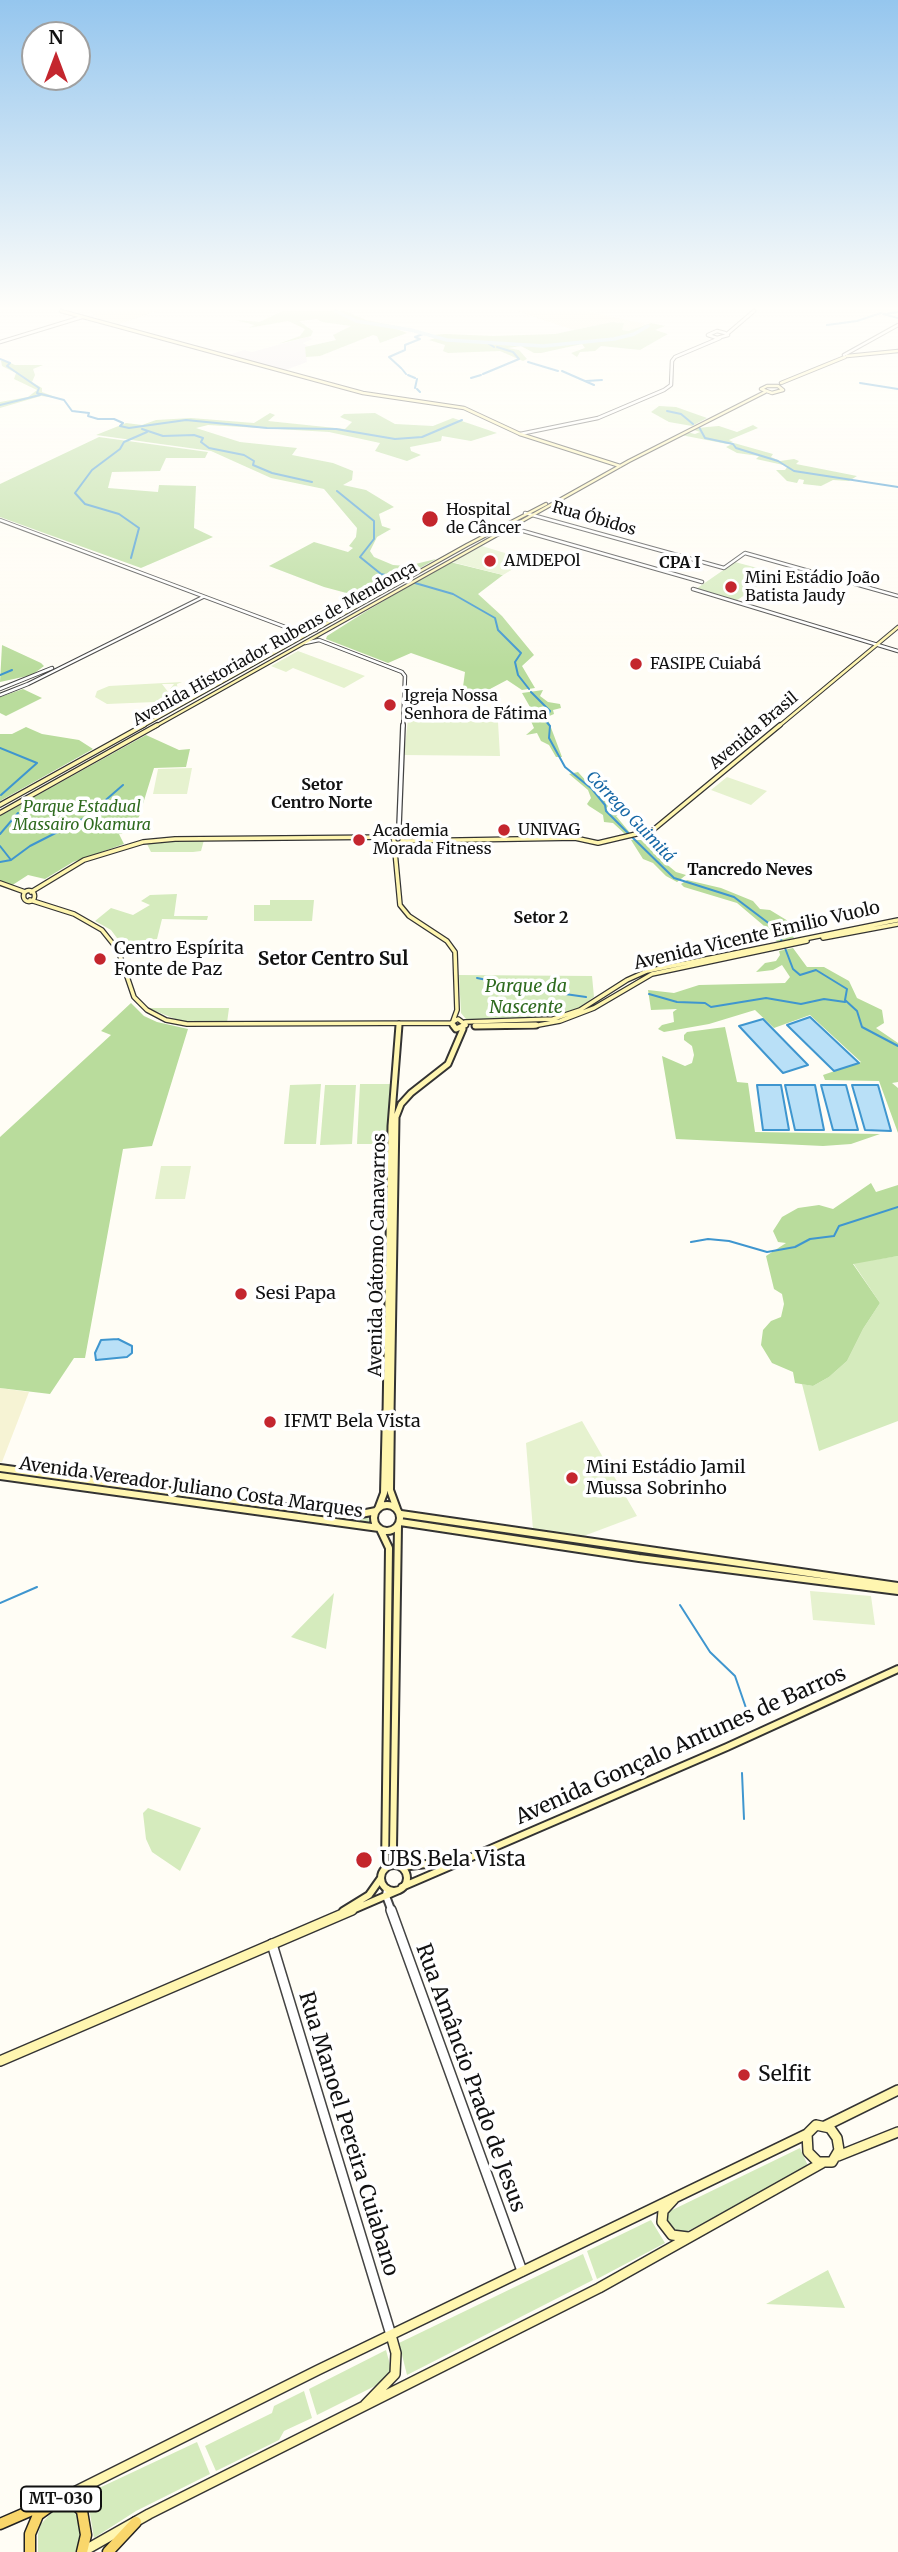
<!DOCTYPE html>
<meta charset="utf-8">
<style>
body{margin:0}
#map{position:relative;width:898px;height:2552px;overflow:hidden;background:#fffdf5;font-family:Merriweather,serif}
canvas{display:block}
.north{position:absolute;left:21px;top:21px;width:70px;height:70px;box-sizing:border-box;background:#fff;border:2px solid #a0a0a0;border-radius:50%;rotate:0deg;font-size:19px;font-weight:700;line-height:28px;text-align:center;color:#111}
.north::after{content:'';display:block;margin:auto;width:24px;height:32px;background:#c4262e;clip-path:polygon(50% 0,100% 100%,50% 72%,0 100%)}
</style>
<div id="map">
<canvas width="898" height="2552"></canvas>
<div class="north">N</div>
</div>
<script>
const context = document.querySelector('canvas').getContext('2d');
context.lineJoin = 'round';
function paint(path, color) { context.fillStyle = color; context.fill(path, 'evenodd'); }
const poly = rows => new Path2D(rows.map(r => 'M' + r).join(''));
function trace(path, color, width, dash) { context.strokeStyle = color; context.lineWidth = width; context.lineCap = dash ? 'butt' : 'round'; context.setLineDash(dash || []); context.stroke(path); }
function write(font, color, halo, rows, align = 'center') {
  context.font = font + ' Merriweather,serif'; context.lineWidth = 7; context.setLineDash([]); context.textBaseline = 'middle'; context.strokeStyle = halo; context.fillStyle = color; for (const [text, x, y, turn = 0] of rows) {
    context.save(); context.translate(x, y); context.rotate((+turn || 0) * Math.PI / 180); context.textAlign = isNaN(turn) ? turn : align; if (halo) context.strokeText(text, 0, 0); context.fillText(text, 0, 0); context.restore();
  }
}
const industrial = poly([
 [307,337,313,339,302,343,309,346,305,348,307,362,283,371,228,355,244,350,252,352]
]);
const farmland = poly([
 [89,311,157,311,116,325,100,320],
 [517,311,586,311,646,324,628,331,622,330,620,322,612,322,573,330],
 [0,1388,29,1392,2,1462,0,1462]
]);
const green = poly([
 [735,562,776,573,736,601,696,589],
 [204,840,201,851,193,852,151,852,146,842],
 [177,894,174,916,208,916,207,920,162,919,157,939,120,942,111,930,95,921,111,908,133,915,150,905,141,901,150,895],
 [270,900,314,900,312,921,254,921,254,905,270,905],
 [459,975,592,976,594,997,575,1011,542,1020,473,1020,466,1019,461,1013],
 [148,1008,229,1008,227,1023,180,1021],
 [321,1084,316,1144,284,1144,290,1085],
 [360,1084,391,1084,389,1144,357,1144],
 [325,1085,356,1085,352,1144,320,1145],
 [898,1256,898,1421,819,1451,802,1384,813,1386,829,1377,847,1361,863,1329,880,1303,853,1263],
 [0,1469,354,1519,368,1516,370,1524,0,1473],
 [334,1593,326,1649,291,1637],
 [148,1808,201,1828,180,1871,152,1852,146,1839,143,1813],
 [800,2148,809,2168,682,2234,668,2227,666,2213],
 [651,2220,665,2243,597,2279,587,2251],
 [583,2254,593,2280,407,2375,399,2343],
 [828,2270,845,2308,766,2304],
 [386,2350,392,2372,387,2380,317,2415,309,2389],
 [304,2391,312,2418,284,2431,279,2440,216,2471,205,2446,272,2413,274,2406],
 [197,2442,210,2474,136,2511,94,2538,90,2514,82,2496],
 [62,2508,74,2512,79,2519,81,2536,76,2552,38,2552,38,2534,41,2524,54,2510]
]);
const forest = poly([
 [282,311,345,311,366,320,396,326,394,328,407,333,380,343,377,336,373,335,320,356,306,357,305,347,336,340,333,335,351,326,322,322,317,319,299,321,313,331,311,336,278,344,300,336,305,329,288,321,248,328,255,325,235,320,260,322],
 [612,322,624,323,622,330,628,331,651,323,665,326,655,330,668,334,640,350,601,346,595,351,580,352,577,357,571,353,585,348,582,344,541,353,534,353,521,346,508,348,519,350,527,359,523,361,500,351,448,353,443,351,445,345,429,340,436,338,433,335,445,334,493,336,555,334],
 [4,360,15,365,43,365,33,369,35,375,32,382,42,388,42,392,58,398,41,396,0,408,0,402,28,397,37,390,14,379,16,373,2,366,1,361],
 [659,406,676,407,707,418,692,426,669,422,651,412],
 [270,413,275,415,268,421,345,429,352,422,340,417,344,414,375,413,395,424,433,426,453,418,497,433,471,441,442,436,441,441,410,447,411,451,421,455,407,461,375,451,380,443,329,432,208,425,196,428,240,442,297,448,292,455,333,463,353,471,352,480,343,485,366,490,394,507,379,514,382,526,391,529,377,537,370,551,374,557,393,565,407,566,436,559,385,588,354,595,324,587,269,566,314,542,348,552,353,548,349,546,356,537,357,528,324,489,271,478,211,451,96,435,126,423,142,425,156,420,191,418,254,423],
 [753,425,758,428,729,440,733,442,727,444,681,435,686,432,695,434,700,432,691,429,707,427,719,426,737,432],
 [99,437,208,452,205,458,166,458,160,471,112,472,108,488,158,492,159,485,196,486,194,528,213,537,141,568,0,517,0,484],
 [734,443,773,454,771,457,780,461,794,459,799,461,796,464,857,476,849,481,833,480,821,486,803,484,804,480,799,479,797,483,787,481,776,470,785,470,788,466,756,459,759,456,737,453,726,447],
 [450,562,503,575,478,594,502,616,534,655,522,666,535,688,522,690,507,680,473,698,463,687,465,672,411,653,388,663,326,639,327,636,365,612],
 [2,645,41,663,44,666,32,675,0,682],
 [23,689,42,698,6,716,0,713,0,697],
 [543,690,540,696,548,702,560,704,561,708,553,710,554,714,547,717,562,757,556,757,549,745,541,741,537,733,526,735,534,728,530,719,534,714,522,693],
 [26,727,42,734,79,740,93,749,0,801,0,734,12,734],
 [146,735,179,750,190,749,186,767,154,768,135,830,119,834,124,844,73,862,45,879,28,875,11,886,0,882,0,816],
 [578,772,597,793,606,796,606,801,620,814,616,816,631,834,625,834,613,823,604,822,603,815,589,806,587,804,591,798,588,790,569,774],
 [631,840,642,840,654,849,653,853,676,872,686,875,677,882,666,876,653,863,643,859],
 [687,880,721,888,753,901,760,909,770,910,793,924,787,927,794,938,777,942,763,925,737,903,684,887,681,884],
 [793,948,807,967,824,967,840,976,849,981,857,998,882,1010,884,1023,876,1028,898,1043,898,1082,892,1083,898,1088,898,1133,879,1081,825,1080,823,1075,861,1062,810,1015,774,1028,755,1010,709,1024,664,1032,658,1029,662,1025,674,1022,673,1012,677,1009,651,1010,648,990,674,993,699,985,785,983,790,977,782,965,773,970,756,972,765,963,776,961,780,955,779,951],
 [131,1003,144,1016,157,1022,188,1029,152,1146,123,1149,85,1358,74,1358,50,1394,0,1388,0,1137,111,1035,101,1031],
 [725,1027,737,1082,748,1083,755,1132,880,1134,851,1144,823,1146,676,1139,662,1056,685,1066,692,1063,694,1055,692,1046,684,1040,684,1035,687,1032],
 [871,1183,876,1192,898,1185,898,1256,853,1264,880,1303,863,1329,847,1361,829,1377,813,1386,795,1383,793,1372,772,1363,761,1345,763,1330,771,1321,781,1317,784,1304,782,1294,774,1289,766,1256,786,1243,778,1242,773,1231,782,1217,798,1208,819,1205,833,1209]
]);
const pitch = poly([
 [482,546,528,560,503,575,452,562],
 [298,651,365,676,344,688,293,668,286,672,271,666],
 [182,682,177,684,178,692,170,689,174,684,162,684,169,693,155,702,107,704,95,697,97,691,109,686],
 [408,719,498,722,500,756,404,755],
 [192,768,187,794,153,794,158,769],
 [727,777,767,791,751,805,711,790],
 [161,1166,191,1166,185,1199,155,1199],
 [582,1421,637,1516,581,1537,533,1530,526,1443],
 [810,1591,871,1596,875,1625,813,1620]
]);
const water = poly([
 [810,1017,859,1063,834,1071,787,1025,810,1017],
 [763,1019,808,1065,783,1073,739,1026,763,1019],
 [757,1085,781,1085,789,1130,763,1130,757,1085],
 [785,1085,815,1085,824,1130,795,1130,785,1085],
 [821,1085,846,1085,858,1130,833,1130,821,1085],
 [852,1085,878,1085,891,1131,865,1130,852,1085],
 [118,1339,132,1346,132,1353,127,1357,96,1360,95,1353,101,1340,118,1339]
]);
const stream = poly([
 [883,314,898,318],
 [885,314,898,312],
 [827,325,857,321,881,313],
 [486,342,494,347],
 [0,359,10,363,7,366,39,388,37,393,40,394],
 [528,362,558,371],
 [401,368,389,357,405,350,405,345,420,339,415,337,423,334],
 [402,369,406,374],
 [562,371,594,385],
 [483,374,519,359,513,352,497,347],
 [408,375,415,378],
 [471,378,481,375],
 [586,381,602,380],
 [860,383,898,389],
 [415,388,417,379],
 [417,389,420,392],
 [41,394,64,400,72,411,89,413,88,416,98,419,114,419,123,423,120,426,129,428,186,420,267,428,336,429,395,439,422,437,462,420],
 [0,405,40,395],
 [667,411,681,414,693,424],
 [699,427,705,438,733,444,736,448,778,461,794,471,898,487],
 [142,429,163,436,194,435,203,438,201,442,209,448,244,455,254,461,253,465,272,473,312,482],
 [337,491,374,521,374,539,360,557,381,574,395,577],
 [131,558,139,528,119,514,85,504,75,493,92,470,120,449,124,442,147,432],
 [415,583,453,594,495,618,498,630,521,653,515,662,518,675,529,689],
 [0,675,12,670],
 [531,692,550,711,545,720,550,726,549,738,565,767,592,789,605,805,606,811,628,833],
 [0,748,37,763,1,795],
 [0,834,18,813],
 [632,837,674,878,734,897,779,931,782,943],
 [0,846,11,860,0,862],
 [11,860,30,846,85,818,123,785],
 [785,948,793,969,800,975,816,970,847,989,845,1000,857,1011,862,1027,898,1046],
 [477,978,507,984,512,989,531,993,544,991,586,997],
 [649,994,677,1002,705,1003,711,1007,766,998,801,1004,824,999,845,1002],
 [691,1242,708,1239,729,1241,767,1252,795,1247,810,1239,834,1236,839,1226,898,1207],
 [0,1603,37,1587],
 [680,1605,710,1652,735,1676,746,1708,746,1717],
 [742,1773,744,1819]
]);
const river = poly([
 [336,311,356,321,411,330,447,340,543,346,614,339,634,334,648,326]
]);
const tertiaryFar3 = poly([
 [717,331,725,333,728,335,717,338,708,335,717,331],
 [727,334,754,311],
 [0,342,82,317],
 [844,355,898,325],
 [520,434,598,418,664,390,671,385,672,361,675,357,720,338],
 [525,513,724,568,745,553,898,596],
 [0,520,296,631,316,630],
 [509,527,702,582],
 [693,589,898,651],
 [305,643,319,640,402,672,405,676,403,727],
 [0,689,52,668],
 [0,695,28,684,203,597]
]);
const tertiaryFar2 = poly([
 [402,836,399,826,403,725]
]);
const tertiaryFar1 = poly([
 [387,1889,386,1896,392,1912]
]);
const tertiary = poly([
 [391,1910,522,2271],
 [272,1944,391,2335]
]);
const secondaryFar4 = poly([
 [61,311,363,393,464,408,520,434,620,466],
 [847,356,898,351],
 [781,383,845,357],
 [767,386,778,386,783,390,772,393,761,389,767,386],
 [141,727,467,545,546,504],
 [154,727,629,461,765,392],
 [778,727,898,627]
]);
const secondaryFar3 = poly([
 [0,805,144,725],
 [0,813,157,725],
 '393.5 839a4.5 4.5 0 1 1 9 0a4.5 4.5 0 1 1-9 0Z',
 [575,838,598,843,653,830,780,725],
 [394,841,400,905,409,916,447,941,455,952,457,1010,453,1021],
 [403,841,577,838],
 [0,883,25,892],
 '23.5 896a5.5 5.5 0 1 1 11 0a5.5 5.5 0 1 1-11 0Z',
 [31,892,84,860,143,842,175,839,393,837],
 [30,900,74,914,102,930,118,950,134,997,147,1010,166,1020,187,1024,451,1023],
 [823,938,898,924],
 [465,1022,553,1019,580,1010,627,980,647,971,898,920],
 [451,1023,454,1027],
 [451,1023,458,1019,466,1025,461,1027],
 [475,1026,533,1026,560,1021,594,1008,652,974,807,941],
 [399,1027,399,1023]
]);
const secondaryFar2 = poly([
 [453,1025,456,1029,465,1025],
 [475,1026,536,1025],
 [386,1414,391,1126,399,1025],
 [391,1414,396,1117,401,1104,411,1093,448,1064,463,1029]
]);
const secondaryFar1 = poly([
 [391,1412,390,1490,397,1509],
 [0,1468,351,1516,376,1511],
 [0,1476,379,1528],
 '374 1518a13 13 0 1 1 26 0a13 13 0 1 1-26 0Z',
 [378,1509,384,1493,386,1412],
 [401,1514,898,1586],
 [400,1522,639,1558,898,1591],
 [398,1526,393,1848,399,1865],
 [380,1529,389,1548,385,1869],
 '381 1878a13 13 0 1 1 26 0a13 13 0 1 1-26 0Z',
 [402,1867,450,1861,464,1856],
 [402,1887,727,1747,898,1669],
 [343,1911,369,1895,381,1878],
 [348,1912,399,1890]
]);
const secondary = poly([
 [0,2061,352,1910],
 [816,2125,830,2128,837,2138,839,2150,832,2162,818,2162,808,2152,807,2134,816,2125],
 [825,2126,898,2090],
 [838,2156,898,2132],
 [674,2199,663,2211,662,2222,672,2235,688,2237],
 [365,2405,395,2374,396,2353,391,2335],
 [62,2498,318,2370,807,2134],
 [82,2552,149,2514,599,2288,822,2163]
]);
const primary = poly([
 [0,2524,46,2504],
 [30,2552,30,2534,38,2515,60,2499,72,2501,82,2511,86,2535,82,2552],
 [108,2552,136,2522]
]);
const markers = [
 [430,519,9,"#c4262e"],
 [490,561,7,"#c4262e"],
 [731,587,7,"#c4262e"],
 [636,664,7,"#c4262e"],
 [390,705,7,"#c4262e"],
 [504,830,7,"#c4262e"],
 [359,840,7,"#c4262e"],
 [100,959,7,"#c4262e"],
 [241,1294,7,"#c4262e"],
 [270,1422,7,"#c4262e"],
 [572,1478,7,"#c4262e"],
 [364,1860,9,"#c4262e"],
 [744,2075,7,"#c4262e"]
];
const farPoinames = [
 ["Hospital",446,510],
 ["de Câncer",446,528],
 ["AMDEPOl",504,561],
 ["Mini Estádio João",745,578],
 ["Batista Jaudy",745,596],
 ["FASIPE Cuiabá",650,664],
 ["Igreja Nossa",404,696],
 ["Senhora de Fátima",404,714],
 ["UNIVAG",518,830],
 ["Academia",373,831],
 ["Morada Fitness",373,849]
];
const farStreetnames = [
 ["Rua Óbidos",594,519,16],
 ["Avenida Historiador Rubens de Mendonça",275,644,-29],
 ["Avenida Brasil",754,731,-40]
];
const farNeighbourhoodnames = [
 ["CPA I",680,563],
 ["Setor",322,785],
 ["Centro Norte",322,803],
 ["Tancredo Neves",750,870],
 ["Setor 2",541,918]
];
const farParknames = [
 ["Parque Estadual",82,807],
 ["Massairo Okamura",82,825]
];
const farWaternames = [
 ["Córrego Guimitá",630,817,46]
];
const shields = [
 [61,2499,80]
];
const shieldNames = [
 ["MT-030",61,2499]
];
const streetNames = [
 ["Avenida Vicente Emilio Vuolo",757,936,-13],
 ["Avenida Oátomo Canavarros",378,1255,-89],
 ["Avenida Vereador Juliano Costa Marques",191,1488,8]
];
const poiNames = [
 ["Centro Espírita",114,949],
 ["Fonte de Paz",114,970],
 ["Sesi Papa",255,1294],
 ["IFMT Bela Vista",284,1422],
 ["Mini Estádio Jamil",586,1468],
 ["Mussa Sobrinho",586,1489]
];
const parkNames = [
 ["Parque da",526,987],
 ["Nascente",526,1008]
];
const neighbourhoodNames = [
 ["Setor Centro Sul",333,960]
];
const nearStreetnames = [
 ["Avenida Gonçalo Antunes de Barros",681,1746,-24],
 ["Rua Amâncio Prado de Jesus",470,2078,70],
 ["Rua Manoel Pereira Cuiabano",348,2134,73]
];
const nearPoinames = [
 ["UBS Bela Vista",380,1860],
 ["Selfit",758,2075]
];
paint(industrial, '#eee6ef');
paint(farmland, '#f6f3d4');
paint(green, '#d5ebbd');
paint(forest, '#b9dc9c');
paint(pitch, '#e6f2cf');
paint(water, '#b9e0f7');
trace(water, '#3f96cf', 2);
trace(stream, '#3f96cf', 2);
trace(river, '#b9e0f7', 3.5);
trace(tertiaryFar3, '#444', 4.5);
trace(tertiaryFar2, '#444', 6);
trace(tertiaryFar1, '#444', 10);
trace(tertiary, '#444', 12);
trace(secondaryFar4, '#333', 4.5);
trace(secondaryFar3, '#333', 6);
trace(secondaryFar2, '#333', 9);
trace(secondaryFar1, '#333', 10);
trace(secondary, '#333', 12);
trace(primary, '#222', 13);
trace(tertiaryFar3, '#fff', 2.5);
trace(tertiaryFar2, '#fff', 3.5);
trace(tertiaryFar1, '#fff', 6);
trace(tertiary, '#fff', 9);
trace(secondaryFar4, '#fff6b0', 2.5);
trace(secondaryFar3, '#fff6b0', 3.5);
trace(secondaryFar2, '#fff6b0', 5);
trace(secondaryFar1, '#fff6b0', 6);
trace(secondary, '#fff6b0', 9);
trace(primary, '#f9d66b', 10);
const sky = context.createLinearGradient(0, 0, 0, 669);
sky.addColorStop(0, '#95c6ee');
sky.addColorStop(0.46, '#fffefa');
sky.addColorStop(1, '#fffefa00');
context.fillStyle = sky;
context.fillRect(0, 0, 898, 669);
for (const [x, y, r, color] of markers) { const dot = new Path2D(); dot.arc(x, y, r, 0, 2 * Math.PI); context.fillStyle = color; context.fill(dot); trace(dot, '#fff', 2.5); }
write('16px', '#111', '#fff', farPoinames, 'left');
write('16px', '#111', '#fff', farStreetnames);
write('bold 16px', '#111', '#fff', farNeighbourhoodnames);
write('italic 16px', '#2f6b1f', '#fff', farParknames);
write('italic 16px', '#1768a6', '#fff', farWaternames);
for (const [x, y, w] of shields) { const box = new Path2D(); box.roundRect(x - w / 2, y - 12.5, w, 25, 5); context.fillStyle = '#fff'; context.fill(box); trace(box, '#111', 2); }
write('bold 16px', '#111', null, shieldNames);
write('18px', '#111', '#fff', streetNames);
write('18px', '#111', '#fff', poiNames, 'left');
write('italic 18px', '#2f6b1f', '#fff', parkNames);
write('bold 19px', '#111', '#fff', neighbourhoodNames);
write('21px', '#111', '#fff', nearStreetnames);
write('21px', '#111', '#fff', nearPoinames, 'left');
</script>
